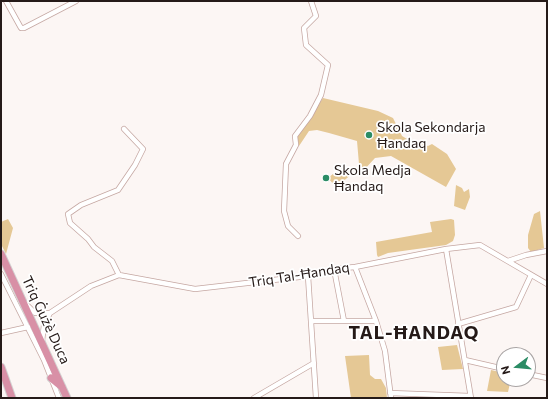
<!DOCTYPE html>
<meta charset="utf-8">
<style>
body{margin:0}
#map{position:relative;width:548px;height:399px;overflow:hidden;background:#fcf6f4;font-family:Commissioner,sans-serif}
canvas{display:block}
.frame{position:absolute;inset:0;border:2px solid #251a18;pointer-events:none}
.north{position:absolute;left:496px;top:347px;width:40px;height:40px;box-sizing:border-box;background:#fff;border:1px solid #a8a3a3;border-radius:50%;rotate:254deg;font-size:11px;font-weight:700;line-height:16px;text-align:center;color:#251a18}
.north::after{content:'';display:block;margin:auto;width:14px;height:18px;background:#2b8c65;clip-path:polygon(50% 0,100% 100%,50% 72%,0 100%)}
</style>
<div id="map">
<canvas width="548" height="399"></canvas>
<div class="frame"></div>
<div class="north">N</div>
</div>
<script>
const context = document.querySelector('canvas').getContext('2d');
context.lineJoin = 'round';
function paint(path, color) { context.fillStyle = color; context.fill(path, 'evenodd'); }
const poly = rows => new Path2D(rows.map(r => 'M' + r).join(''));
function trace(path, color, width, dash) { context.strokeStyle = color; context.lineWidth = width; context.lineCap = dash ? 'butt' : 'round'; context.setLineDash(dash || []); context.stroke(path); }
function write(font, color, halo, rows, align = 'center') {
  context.font = font + ' Commissioner,sans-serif'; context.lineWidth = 3.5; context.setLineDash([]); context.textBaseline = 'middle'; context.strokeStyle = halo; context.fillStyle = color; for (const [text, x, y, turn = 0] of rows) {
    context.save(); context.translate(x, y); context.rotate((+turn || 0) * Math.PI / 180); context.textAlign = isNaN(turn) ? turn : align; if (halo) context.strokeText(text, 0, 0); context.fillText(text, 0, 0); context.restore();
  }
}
const green = poly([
 [323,98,378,111,393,118,402,136,414,143,420,143,428,146,432,144,447,154,456,169,446,187,391,156,375,158,364,170,359,164,357,141,329,133,317,130,309,131,299,146,297,136],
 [344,165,352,174,336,187,328,178],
 [456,185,462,188,464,192,469,189,470,197,465,210,454,206],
 [540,211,544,248,531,252,528,248,528,235,534,214],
 [8,219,13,228,6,254,1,244,1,222],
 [451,219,454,220,455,235,453,241,446,245,388,253,378,257,377,255,376,242,432,232,430,222],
 [457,345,463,369,442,370,438,347],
 [369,355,370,375,375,379,381,379,386,388,387,398,351,398,345,356],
 [491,370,504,373,504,379,511,379,508,392,487,391]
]);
const minor = poly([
 [6,1,21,28,24,28,76,1],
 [298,236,288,226,284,211,286,164,296,145,295,136,310,116,321,95,328,65,306,45,304,28,316,16,311,1],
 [446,249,471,398],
 [508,261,526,255,547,251],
 [355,267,376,321,385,351,391,398],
 [334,269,344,321],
 [1,274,44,360,59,398],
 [119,275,112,261,94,247,88,239,70,223,68,214,81,205,118,190,135,165,143,149,124,129],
 [308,276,316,398],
 [26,304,35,313,50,313,91,286,119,275,195,289,308,276,334,269,355,267,446,249,480,245,547,284],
 [312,321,376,321],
 [458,324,516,307,531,275],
 [1,333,28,327],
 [42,341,44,325,50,313],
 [465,360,504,369],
 [528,374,547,378],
 [390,393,470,396],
 [254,398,314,363]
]);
const trunk = poly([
 [1,254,67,398],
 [1,367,12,398],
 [51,378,62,387]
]);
const markers = [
 [369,135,4,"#2b8c65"],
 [326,178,4,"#2b8c65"]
];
const poiNames = [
 ["Skola Sekondarja",377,127],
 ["Ħandaq",377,143],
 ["Skola Medja",334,170],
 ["Ħandaq",334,186]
];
const streetNames = [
 ["Triq Tal-Ħandaq",299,275,-9],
 ["Triq Ġużè Duca",46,320,65]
];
const districtNames = [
 ["TAL-ĦANDAQ",414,333]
];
paint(green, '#e5c895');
trace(minor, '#c5a7a2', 6);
trace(trunk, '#d3d1d1', 9);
trace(minor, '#fff', 4.5);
trace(trunk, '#d890a6', 7);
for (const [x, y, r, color] of markers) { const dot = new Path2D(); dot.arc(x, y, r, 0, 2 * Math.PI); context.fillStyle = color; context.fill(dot); trace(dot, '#fff', 1.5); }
write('14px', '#251a18', '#fff', poiNames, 'left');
write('14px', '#251a18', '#fff', streetNames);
context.letterSpacing = '1px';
write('bold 18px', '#251a18', '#fff', districtNames);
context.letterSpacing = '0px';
</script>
